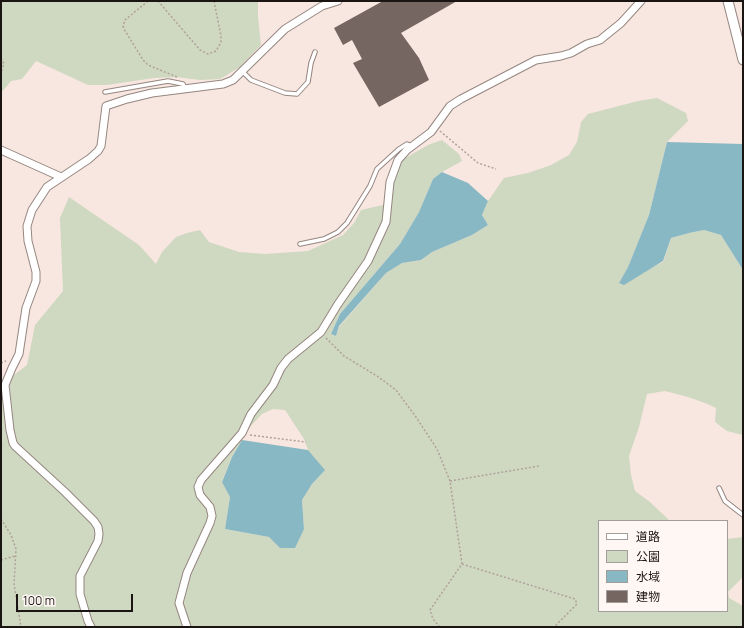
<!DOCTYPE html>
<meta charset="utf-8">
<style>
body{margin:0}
#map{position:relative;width:744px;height:628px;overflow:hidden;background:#f8e7e0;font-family:Manrope,"Noto Sans JP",sans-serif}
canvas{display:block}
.frame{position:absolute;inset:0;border:2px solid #1a1512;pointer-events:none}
.legend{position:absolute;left:598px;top:520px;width:130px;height:92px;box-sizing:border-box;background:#fef7f4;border:1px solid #a39d9a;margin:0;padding:5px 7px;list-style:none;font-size:12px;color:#1a1512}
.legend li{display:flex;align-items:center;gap:8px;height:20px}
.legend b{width:20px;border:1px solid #a39d9a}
.scale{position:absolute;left:16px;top:594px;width:117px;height:18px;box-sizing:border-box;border:2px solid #1a1512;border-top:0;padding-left:5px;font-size:12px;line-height:14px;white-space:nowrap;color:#1a1512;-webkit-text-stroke:3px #fef7f4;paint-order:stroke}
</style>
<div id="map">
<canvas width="744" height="628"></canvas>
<div class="frame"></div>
<ul class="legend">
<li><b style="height:5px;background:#fff"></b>道路</li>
<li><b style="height:11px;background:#cfd8c1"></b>公園</li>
<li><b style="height:11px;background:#88b8c4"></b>水域</li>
<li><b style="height:11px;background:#756661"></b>建物</li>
</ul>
<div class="scale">100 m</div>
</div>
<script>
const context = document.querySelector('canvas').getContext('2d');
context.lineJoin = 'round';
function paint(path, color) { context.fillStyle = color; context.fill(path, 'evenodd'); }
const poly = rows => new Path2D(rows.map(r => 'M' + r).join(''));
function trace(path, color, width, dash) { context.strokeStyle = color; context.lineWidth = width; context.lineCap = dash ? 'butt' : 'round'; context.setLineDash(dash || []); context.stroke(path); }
const green = poly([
 [1,1,258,1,258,17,261,45,240,67,220,79,200,80,176,77,154,78,107,85,88,85,36,61,22,79,11,81,1,93],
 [657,98,686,113,688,121,667,142,649,215,628,267,619,283,663,262,671,238,689,233,704,230,721,235,743,270,743,435,727,431,715,422,716,408,705,403,688,397,665,391,647,394,639,427,629,456,631,475,635,491,650,502,670,521,599,521,599,611,727,611,727,539,743,537,743,577,728,592,729,598,743,606,743,627,1,627,1,385,27,365,35,325,63,291,60,218,69,197,139,245,156,264,162,252,176,237,187,233,200,230,209,242,239,252,265,254,308,251,343,235,354,223,361,210,387,204,393,177,402,160,428,145,442,140,459,154,462,161,442,172,433,179,419,212,400,244,340,314,331,334,336,336,339,327,386,273,402,263,421,260,432,252,472,235,488,225,482,215,488,201,504,178,528,173,551,165,569,155,577,142,581,122,588,114,638,101],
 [273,409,285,410,304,439,308,450,324,470,312,484,302,500,304,529,280,548,269,537,225,529,230,497,222,481,232,457,248,429,262,414]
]);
const water = poly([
 [667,142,743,144,743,270,721,235,704,230,689,233,671,238,663,261,624,285,619,283,628,267,649,215],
 [442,172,468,183,488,201,482,215,488,225,472,235,432,252,421,260,402,263,386,273,339,326,336,336,331,334,340,314,400,244,419,212,433,179],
 [242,440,308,450,325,470,312,484,302,500,304,529,295,548,280,548,269,537,225,529,230,497,222,482,232,457]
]);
const building = poly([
 [383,1,457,1,401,33,419,58,429,80,379,107,353,63,362,59,352,40,343,45,334,28]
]);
const path = poly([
 [148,1,125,20,123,26,124,29,143,60,148,65,177,77],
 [158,1,200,50,208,54,216,51,221,42,221,36,214,1],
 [1,58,4,64,1,72],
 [440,131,478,163,496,169],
 [326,338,344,356,377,376,396,390,416,417,437,449,450,481,462,564,430,610,433,619,440,627],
 [1,363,6,361],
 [250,435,306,442],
 [450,481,539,466],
 [1,519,11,535,16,549,14,584,21,627],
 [1,560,15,556],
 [462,564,575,599,577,604,554,627]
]);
const service = poly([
 [242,71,251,80,285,93,297,94,308,82,311,63,315,52],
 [105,92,168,81,183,84,185,88],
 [300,244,324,239,338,232,347,223,370,186,377,169,399,149,407,144,412,146],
 [719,488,725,501,743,515]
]);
const minor = poly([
 [1,150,61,177],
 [91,627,88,621,80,594,80,576,98,541,99,534,98,527,94,521,65,492,15,446,13,443,10,430,5,385,12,368,19,354,26,308,36,281,36,272,28,241,27,226,32,210,47,187,89,159,98,151,101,146,106,106,127,99,152,93,223,84,233,80,285,29,322,6,338,1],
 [187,627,179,603,187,573,210,523,212,516,210,507,200,495,198,487,201,480,242,433,251,414,273,385,281,368,288,359,321,332,338,304,368,261,386,222,390,182,398,160,407,150,431,132,450,106,461,99,536,60,561,56,571,53,587,44,600,40,621,23,641,1]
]);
const tertiary = poly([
 [728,1,743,60]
]);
paint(green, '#cfd8c1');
paint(water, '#88b8c4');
paint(building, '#756661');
trace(service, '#958680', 5.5);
trace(minor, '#958680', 9);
trace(tertiary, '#958680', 11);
trace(path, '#afa29c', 1.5, [2, 2]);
trace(service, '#fff', 3.5);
trace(minor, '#fff', 7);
trace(tertiary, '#fff', 9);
</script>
